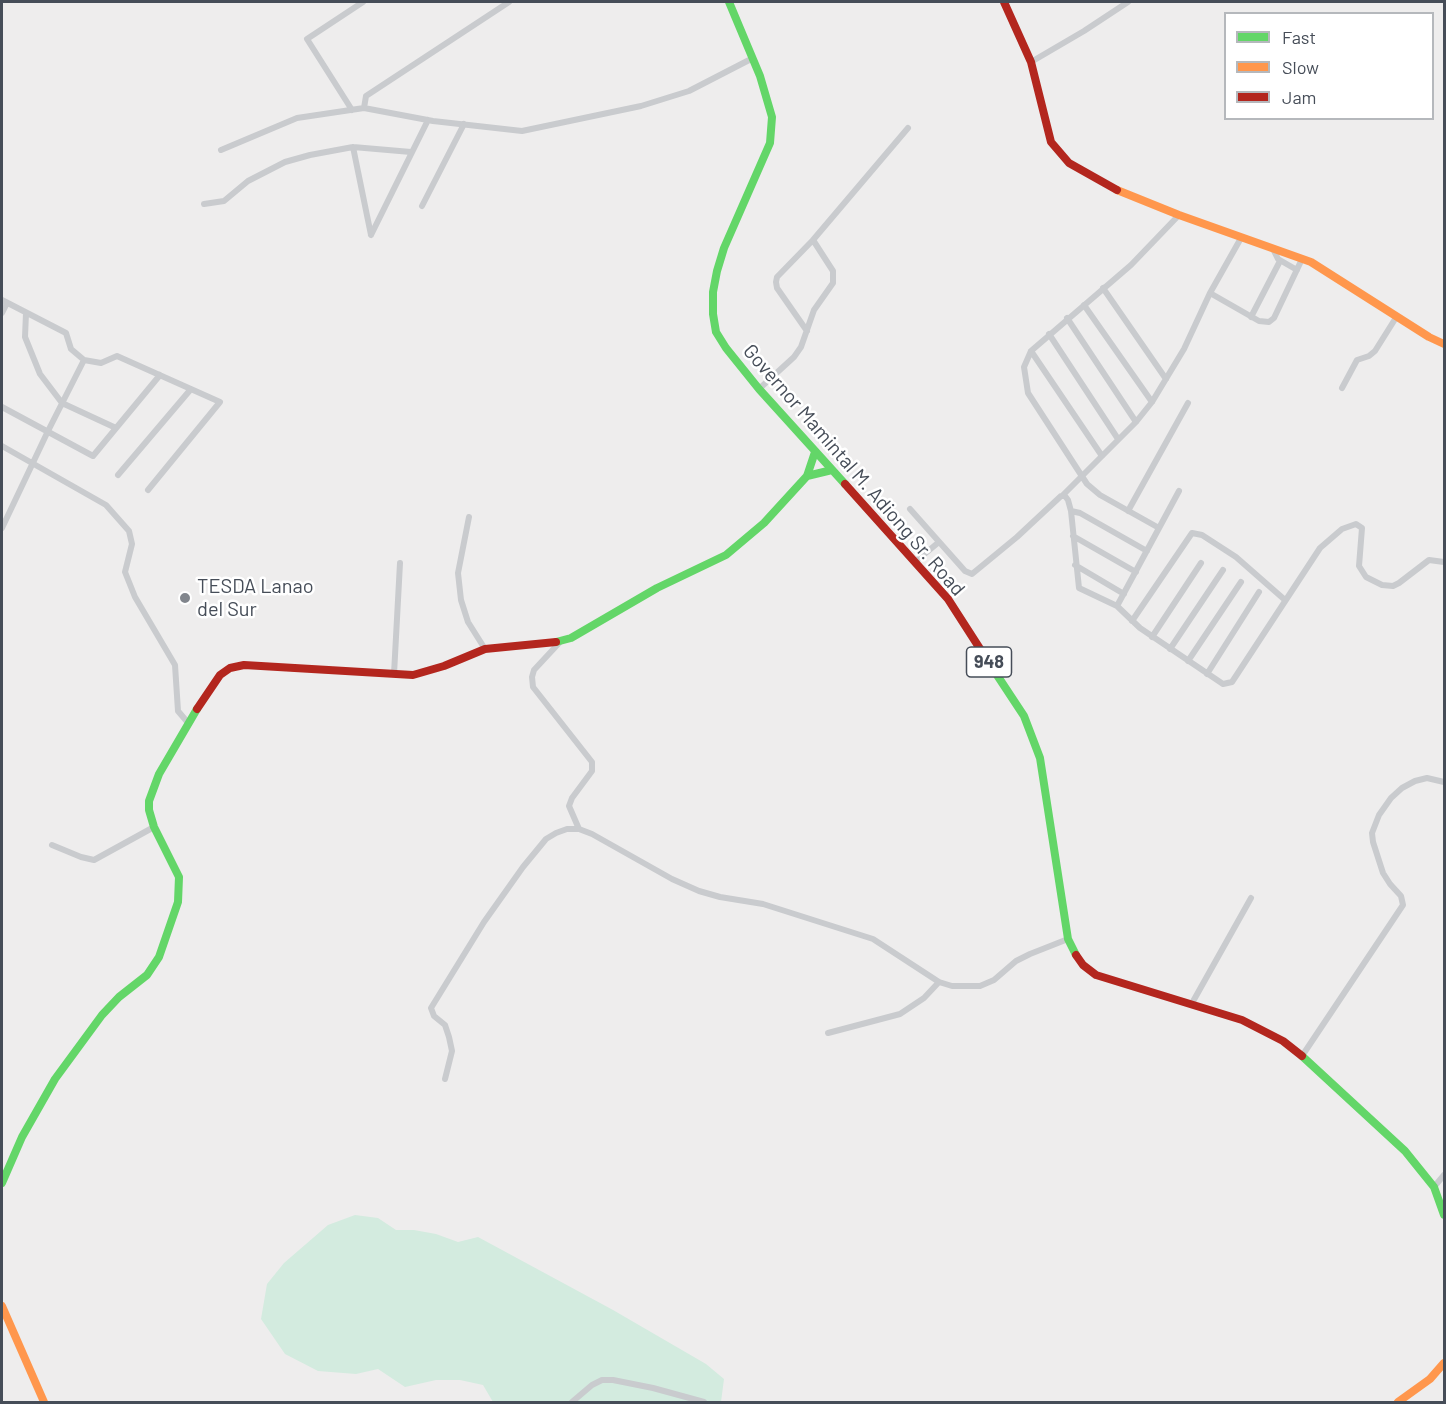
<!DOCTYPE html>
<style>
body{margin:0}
#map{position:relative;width:1446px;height:1404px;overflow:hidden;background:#eeeded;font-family:Barlow,sans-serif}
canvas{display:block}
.frame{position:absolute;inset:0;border:3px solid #464d58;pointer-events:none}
.legend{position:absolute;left:1224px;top:12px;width:210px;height:108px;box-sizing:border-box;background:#fff;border:2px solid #b5b8bc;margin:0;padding:8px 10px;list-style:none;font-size:18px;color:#464d58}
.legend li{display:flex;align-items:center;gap:12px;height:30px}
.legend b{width:30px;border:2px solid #b5b8bc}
</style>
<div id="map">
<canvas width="1446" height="1404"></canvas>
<div class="frame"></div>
<ul class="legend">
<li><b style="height:8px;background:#63d668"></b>Fast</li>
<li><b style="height:8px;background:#ff974d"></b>Slow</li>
<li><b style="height:8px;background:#b3261e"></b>Jam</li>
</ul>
</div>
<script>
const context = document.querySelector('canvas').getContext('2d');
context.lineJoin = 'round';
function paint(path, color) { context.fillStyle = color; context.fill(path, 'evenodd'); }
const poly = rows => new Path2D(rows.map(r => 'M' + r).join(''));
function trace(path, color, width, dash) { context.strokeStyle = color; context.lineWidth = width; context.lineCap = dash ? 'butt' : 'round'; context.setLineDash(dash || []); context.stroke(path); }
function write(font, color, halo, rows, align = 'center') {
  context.font = font + ' Barlow,sans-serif'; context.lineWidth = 5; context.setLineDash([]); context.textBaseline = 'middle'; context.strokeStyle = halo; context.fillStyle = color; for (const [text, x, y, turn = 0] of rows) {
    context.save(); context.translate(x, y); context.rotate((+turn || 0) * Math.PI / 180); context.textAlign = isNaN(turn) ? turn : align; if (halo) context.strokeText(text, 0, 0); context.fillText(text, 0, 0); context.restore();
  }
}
const green = poly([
 [355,1215,378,1218,396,1230,414,1230,436,1234,458,1242,478,1237,613,1310,706,1364,724,1379,721,1402,493,1402,483,1385,460,1380,436,1380,405,1387,378,1369,356,1374,318,1371,285,1354,261,1319,267,1284,284,1263,328,1225]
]);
const street = poly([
 [1031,62,1084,31,1128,2],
 [364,108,366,96,509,2],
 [352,110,307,39,363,2],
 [353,147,371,235],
 [221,150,297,118,364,108,433,121,522,131,641,106,689,91,753,58],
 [204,204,224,201,248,181,285,162,310,155,353,147,411,152],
 [422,206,464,124],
 [371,235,428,120],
 [1241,238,1210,293,1259,321,1269,322,1274,318,1302,259],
 [1273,249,1278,259,1297,270],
 [1103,288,1166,379],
 [2,300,66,333,71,349,84,360,101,363,117,356,220,402,148,490],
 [1084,305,1152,402],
 [2,313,7,303],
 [26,313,25,337,40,374,62,403,116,428],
 [1251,317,1280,261],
 [1067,318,1136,422],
 [807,331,777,288,776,282,777,277,813,240],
 [1049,334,1118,439],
 [1031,351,1102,456],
 [1342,388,1357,360,1369,356,1375,351,1397,316],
 [759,389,794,357,801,347,814,310,833,283,833,271,813,240,908,128],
 [2,407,93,456,160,375],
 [2,446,106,505,129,531,132,544,125,572,135,597,175,665,178,711,189,724],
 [118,475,191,389],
 [1063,495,1136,422,1152,402,1184,349,1210,293],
 [910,509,965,571,972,574,1017,537,1061,496,1065,496,1068,500,1071,511,1079,588,1117,606,1140,628,1223,684,1232,682,1320,548,1342,529,1356,524,1362,528,1359,566,1366,577,1382,585,1393,586,1399,583,1429,560,1444,562],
 [1071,511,1080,513,1147,551],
 [1128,511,1188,403],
 [469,517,458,573,461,600,468,622,485,649],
 [2,528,48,431,84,360],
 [1159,528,1100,495,1087,484,1028,393,1024,367,1031,351,1131,265,1179,215],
 [1073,536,1136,572],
 [916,561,939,542],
 [1075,565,1124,594],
 [1117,606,1179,491],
 [1132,621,1192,533,1202,535,1236,557,1285,600],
 [1152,637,1201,563],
 [560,642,534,670,532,677,533,687,592,762,592,771,572,798,569,806,579,829],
 [1170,649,1223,570],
 [1188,661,1241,582],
 [394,674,400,563],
 [1207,674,1259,592],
 [52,845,81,857,94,860,154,827],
 [1191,1005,1251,898],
 [828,1033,900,1014,924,998,939,982],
 [1302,1056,1403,905,1401,896,1390,884,1383,873,1373,842,1372,833,1379,815,1391,798,1402,788,1415,781,1427,778,1444,782],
 [445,1079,452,1051,449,1037,445,1025,434,1016,431,1008,484,922,523,867,546,839,556,833,567,829,579,829,592,834,672,879,699,891,720,897,763,904,873,939,939,982,952,986,980,986,994,980,1016,961,1030,954,1068,939],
 [1434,1187,1444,1175],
 [572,1402,592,1385,602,1380,613,1380,653,1388,704,1402]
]);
const fast = poly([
 [729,2,760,76,772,117,770,143,724,248,717,271,713,292,713,314,716,332,726,348,759,389,845,484],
 [807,476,832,470],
 [556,642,571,638,657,588,726,555,764,523,807,476,815,452],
 [993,669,1024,716,1040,758,1068,939,1076,955],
 [1302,1056,1405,1151,1434,1187,1444,1215],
 [2,1183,22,1137,55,1079,102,1015,119,997,147,975,159,957,178,902,179,877,154,827,149,810,149,801,159,774,197,709]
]);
const slow = poly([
 [1117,190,1179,215,1311,262,1429,337,1444,344],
 [2,1306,44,1402],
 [1398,1402,1430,1379,1444,1363]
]);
const jam = poly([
 [1004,2,1031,62,1051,142,1069,163,1117,190],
 [845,484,948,599,993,669],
 [197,709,220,675,230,668,244,665,413,675,444,666,485,649,556,642],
 [1076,955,1083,965,1096,975,1242,1020,1283,1041,1302,1056]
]);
const markers = [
 [185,598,6,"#81858c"]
];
const shields = [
 [989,662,45]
];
const shieldNames = [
 ["948",989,662]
];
const streetNames = [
 ["Governor Mamintal M. Adiong Sr. Road",854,470,49]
];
const poiNames = [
 ["TESDA Lanao",197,586],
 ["del Sur",197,609]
];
paint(green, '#d3ebdf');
trace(street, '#c9cbce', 6);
trace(fast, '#63d668', 8);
trace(slow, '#ff974d', 8);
trace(jam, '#b3261e', 8);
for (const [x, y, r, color] of markers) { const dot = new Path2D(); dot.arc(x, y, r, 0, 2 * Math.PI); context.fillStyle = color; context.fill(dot); trace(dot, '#fff', 2); }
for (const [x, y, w] of shields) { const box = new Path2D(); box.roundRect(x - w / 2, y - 15, w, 30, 4.5); context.fillStyle = '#fff'; context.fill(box); trace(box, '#464d58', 1.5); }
write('bold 18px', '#464d58', null, shieldNames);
write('20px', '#464d58', '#fff', streetNames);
write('20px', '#464d58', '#fff', poiNames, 'left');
</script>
